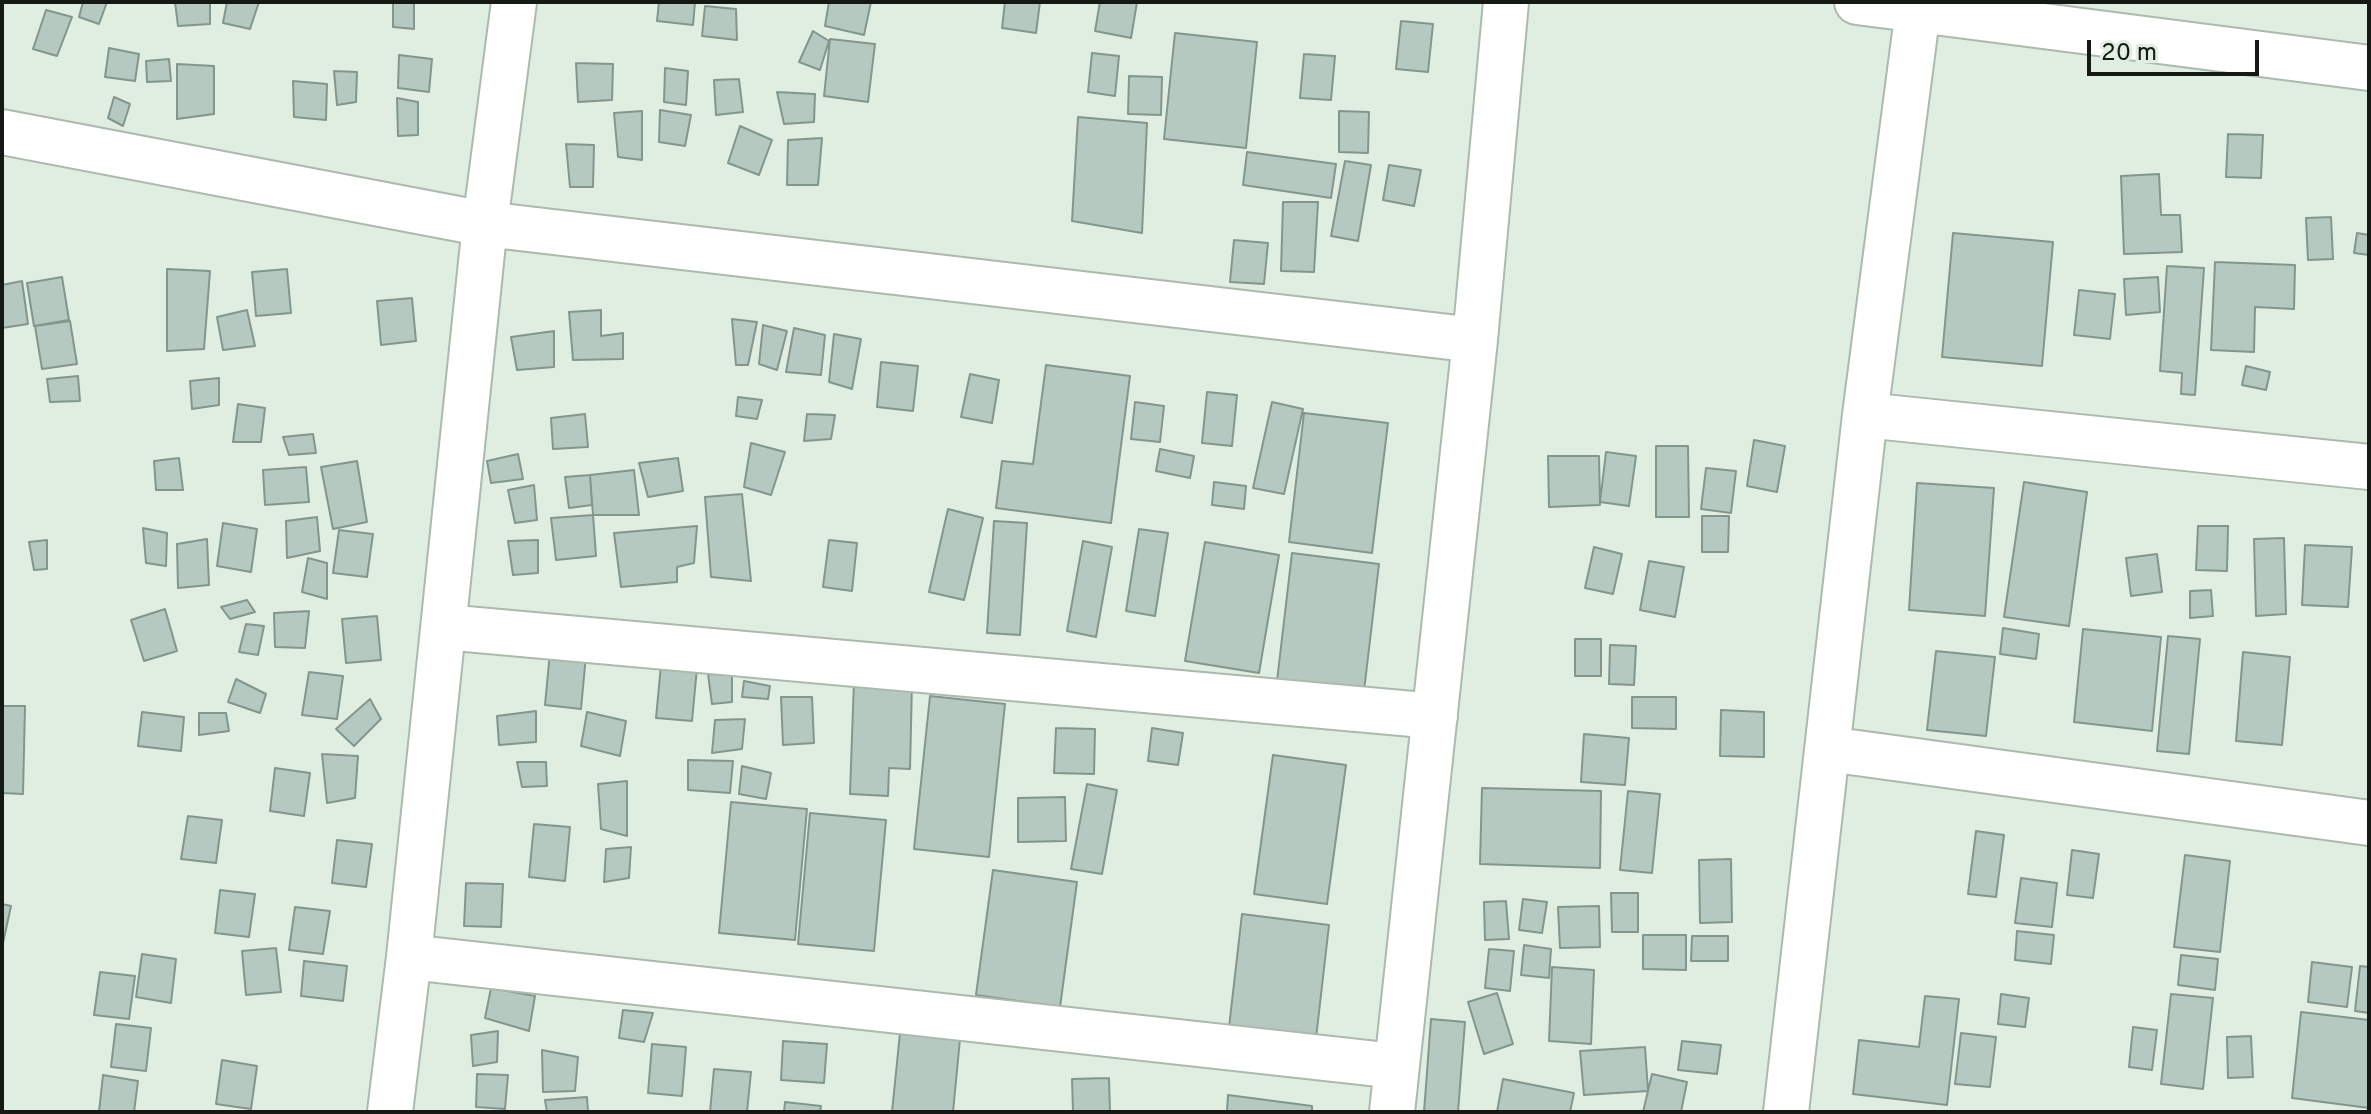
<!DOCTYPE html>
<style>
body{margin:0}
#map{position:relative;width:2371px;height:1114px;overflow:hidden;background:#dfeee1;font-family:Overpass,sans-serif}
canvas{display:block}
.frame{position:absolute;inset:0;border:4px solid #141914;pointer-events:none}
.scale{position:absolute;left:2087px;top:40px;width:172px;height:36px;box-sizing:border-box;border:4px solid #141914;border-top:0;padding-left:10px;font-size:24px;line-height:28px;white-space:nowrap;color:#141914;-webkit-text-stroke:6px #dfeee1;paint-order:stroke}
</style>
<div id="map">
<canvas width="2371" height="1114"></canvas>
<div class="frame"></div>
<div class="scale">20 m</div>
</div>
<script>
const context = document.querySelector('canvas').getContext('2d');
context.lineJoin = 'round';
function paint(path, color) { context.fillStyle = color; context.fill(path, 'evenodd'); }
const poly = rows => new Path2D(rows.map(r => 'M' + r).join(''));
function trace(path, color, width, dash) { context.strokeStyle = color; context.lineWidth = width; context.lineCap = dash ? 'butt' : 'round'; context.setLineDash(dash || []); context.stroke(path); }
const building = poly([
 [83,2,107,2,99,24,79,17,83,2],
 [175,2,210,2,210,24,178,26,175,2],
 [227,2,259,2,250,29,223,23,227,2],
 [393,2,414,2,414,29,393,27,393,2],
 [659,2,695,2,693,25,657,21,659,2],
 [829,2,871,2,864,35,825,26,829,2],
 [1005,2,1040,2,1036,33,1002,28,1005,2],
 [1100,2,1137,2,1131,38,1095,31,1100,2],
 [705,6,736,9,737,40,702,36,705,6],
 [46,10,72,17,57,56,33,49,46,10],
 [1401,21,1433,24,1428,72,1396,69,1401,21],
 [813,31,829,41,820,70,799,62,813,31],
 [1175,33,1257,42,1246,148,1164,139,1175,33],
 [830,39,875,44,868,102,824,96,830,39],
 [109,48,139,54,135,81,105,77,109,48],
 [1092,53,1119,56,1115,96,1088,92,1092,53],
 [1304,54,1335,56,1331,100,1300,98,1304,54],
 [399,55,432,59,429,92,398,88,399,55],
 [169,59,171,81,147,82,146,61,169,59],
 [576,63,613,64,612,100,578,102,576,63],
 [177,64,214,66,214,114,177,119,177,64],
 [665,68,688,71,686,105,664,102,665,68],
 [334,71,357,72,356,102,337,105,334,71],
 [1129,76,1162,77,1161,115,1128,114,1129,76],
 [739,79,743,112,716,115,714,80,739,79],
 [293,81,327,84,326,120,294,117,293,81],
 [777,92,815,94,814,122,784,124,777,92],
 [114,97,130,104,123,126,108,118,114,97],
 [397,98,418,102,418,135,398,136,397,98],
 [660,110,691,115,685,146,659,142,660,110],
 [642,111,642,160,618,157,614,113,642,111],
 [1339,111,1369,112,1368,153,1339,152,1339,111],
 [1078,117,1147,123,1142,233,1072,221,1078,117],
 [740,126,772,140,759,175,728,163,740,126],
 [2228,134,2263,135,2261,178,2226,177,2228,134],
 [822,138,818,185,787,185,788,140,822,138],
 [566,144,594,145,593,187,570,187,566,144],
 [1247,152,1336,164,1331,198,1243,185,1247,152],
 [1345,161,1371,165,1358,241,1331,236,1345,161],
 [1389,165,1421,170,1414,206,1383,200,1389,165],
 [2159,174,2161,215,2180,215,2182,252,2124,254,2121,176,2159,174],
 [1283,202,1318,202,1314,272,1281,271,1283,202],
 [2331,217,2333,259,2308,260,2306,218,2331,217],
 [1953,233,2053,242,2042,366,1942,357,1953,233],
 [2357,233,2369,235,2369,255,2354,253,2357,233],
 [1234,240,1268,243,1264,284,1230,282,1234,240],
 [2215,262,2295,265,2294,309,2255,307,2254,352,2211,350,2215,262],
 [2167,266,2204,268,2195,395,2181,394,2182,373,2160,371,2167,266],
 [167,269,210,271,204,349,167,351,167,269],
 [287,269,291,313,256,316,252,272,287,269],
 [62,277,69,320,34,326,27,283,62,277],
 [2158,277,2160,312,2126,315,2124,279,2158,277],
 [22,281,28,324,2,328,2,285,22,281],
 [2079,290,2115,294,2110,339,2074,335,2079,290],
 [412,298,416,341,381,345,377,301,412,298],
 [247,310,255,346,223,350,217,317,247,310],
 [601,310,601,336,623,333,623,359,573,360,569,312,601,310],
 [732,319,757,322,748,365,736,365,732,319],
 [70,321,77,364,42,369,35,326,70,321],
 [763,325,787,331,777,370,759,364,763,325],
 [794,328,825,335,821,375,786,372,794,328],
 [554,331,554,367,517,370,511,337,554,331],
 [834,334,861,339,852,389,829,382,834,334],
 [881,362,918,366,913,411,877,407,881,362],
 [1046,365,1130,376,1111,523,996,508,1002,461,1033,464,1046,365],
 [2246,366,2270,372,2266,390,2242,385,2246,366],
 [970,374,999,380,992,423,961,417,970,374],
 [78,376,80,401,50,402,47,379,78,376],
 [219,378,219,405,192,409,190,381,219,378],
 [1207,392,1237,395,1232,446,1202,443,1207,392],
 [738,397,762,400,757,419,736,416,738,397],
 [1135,402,1164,406,1160,442,1131,439,1135,402],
 [1272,402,1303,409,1284,494,1253,488,1272,402],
 [238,404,265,408,261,442,233,442,238,404],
 [1304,413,1388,423,1372,553,1289,542,1304,413],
 [585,414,588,447,553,449,551,418,585,414],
 [807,414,835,415,831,439,804,441,807,414],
 [313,434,316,453,289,455,283,437,313,434],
 [1754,440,1785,446,1777,492,1747,486,1754,440],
 [751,443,785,452,771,495,744,487,751,443],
 [1656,446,1688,446,1689,517,1656,517,1656,446],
 [1160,449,1194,456,1190,478,1156,471,1160,449],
 [1606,452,1636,456,1629,506,1600,502,1606,452],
 [518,454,523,479,491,483,487,461,518,454],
 [1548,456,1599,456,1600,505,1549,507,1548,456],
 [179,458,183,490,156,490,154,461,179,458],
 [678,458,683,491,648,497,639,463,678,458],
 [357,461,367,522,333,529,321,467,357,461],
 [306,467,309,502,265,505,263,470,306,467],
 [1706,468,1736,471,1731,513,1701,509,1706,468],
 [634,470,639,515,593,515,590,475,634,470],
 [590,475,592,505,569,508,565,477,590,475],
 [1214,482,1246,486,1244,509,1212,505,1214,482],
 [2024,482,2087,492,2069,626,2004,617,2024,482],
 [1917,483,1994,488,1985,616,1909,610,1917,483],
 [534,485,537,520,515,523,508,490,534,485],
 [742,494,751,581,711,577,705,497,742,494],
 [948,509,983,518,964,600,929,592,948,509],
 [593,515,596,556,556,560,551,518,593,515],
 [1702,516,1729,516,1728,552,1702,552,1702,516],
 [317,517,320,551,287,558,286,521,317,517],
 [994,521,1027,523,1020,635,987,633,994,521],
 [223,523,257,529,251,572,217,566,223,523],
 [697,526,694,563,677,567,677,582,621,587,614,533,697,526],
 [2198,526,2228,526,2227,571,2196,570,2198,526],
 [143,528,167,533,166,566,146,563,143,528],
 [1139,529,1168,533,1155,616,1126,611,1139,529],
 [339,530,373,534,367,577,333,573,339,530],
 [2284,538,2286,614,2256,616,2254,539,2284,538],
 [207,539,209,585,178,588,177,544,207,539],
 [47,540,47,569,34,570,29,542,47,540],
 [538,540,538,573,513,575,508,541,538,540],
 [829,540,857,543,852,591,823,587,829,540],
 [1083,541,1112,547,1096,637,1067,631,1083,541],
 [1205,542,1279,555,1259,673,1185,661,1205,542],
 [2305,545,2352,547,2348,607,2302,605,2305,545],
 [1594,547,1622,554,1613,594,1585,588,1594,547],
 [1292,553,1379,564,1364,691,1277,681,1292,553],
 [2157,554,2162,592,2131,596,2126,558,2157,554],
 [308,558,327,563,327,599,302,592,308,558],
 [1649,561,1684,567,1675,617,1640,610,1649,561],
 [2211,590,2213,616,2190,618,2190,591,2211,590],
 [247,600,255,612,230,619,221,607,247,600],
 [165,609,177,651,144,661,131,620,165,609],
 [309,611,305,648,275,647,274,613,309,611],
 [377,616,381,660,346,663,342,619,377,616],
 [246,624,264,626,258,655,239,652,246,624],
 [2003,628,2039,634,2036,659,2000,654,2003,628],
 [2083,629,2161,637,2152,731,2074,722,2083,629],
 [2168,636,2200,639,2189,754,2157,751,2168,636],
 [1575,639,1601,639,1601,676,1575,676,1575,639],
 [1610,645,1636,646,1634,685,1609,684,1610,645],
 [1936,651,1995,657,1986,736,1927,730,1936,651],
 [550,652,586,655,581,709,545,705,550,652],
 [2243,652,2290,657,2282,745,2236,741,2243,652],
 [661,665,697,668,692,721,656,718,661,665],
 [309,672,343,676,337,719,302,715,309,672],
 [708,674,732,675,732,702,712,704,708,674],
 [236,679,266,694,260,713,228,702,236,679],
 [854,680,912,683,910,769,889,768,888,796,850,794,854,680],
 [744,681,770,686,768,699,742,697,744,681],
 [930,696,1005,704,989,857,914,849,930,696],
 [781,697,812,697,814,743,783,745,781,697],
 [1632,697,1676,697,1676,729,1632,728,1632,697],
 [370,699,381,719,354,746,336,729,370,699],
 [2,706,25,706,23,794,2,793,2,706],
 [1721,710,1764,712,1764,757,1720,756,1721,710],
 [536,711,536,742,499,745,497,716,536,711],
 [142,712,184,717,181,751,138,746,142,712],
 [587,712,626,721,620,756,581,746,587,712],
 [199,713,226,713,229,731,199,735,199,713],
 [745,719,742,749,712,753,715,720,745,719],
 [1056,728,1095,729,1094,774,1054,773,1056,728],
 [1152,728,1183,733,1178,765,1148,761,1152,728],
 [1584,734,1629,738,1625,785,1581,782,1584,734],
 [322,754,358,756,355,798,327,803,322,754],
 [1273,755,1346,765,1327,904,1254,894,1273,755],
 [688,760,733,761,730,793,688,790,688,760],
 [517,762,546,762,547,786,522,787,517,762],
 [742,766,771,773,766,799,739,794,742,766],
 [275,768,310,773,304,816,270,811,275,768],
 [627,781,627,836,601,829,598,784,627,781],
 [1087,784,1117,790,1102,874,1071,869,1087,784],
 [1482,788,1601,791,1600,868,1480,864,1482,788],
 [1628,791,1660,794,1652,873,1620,870,1628,791],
 [1065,797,1066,841,1018,842,1018,798,1065,797],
 [731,802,807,809,795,940,719,933,731,802],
 [810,813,886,820,874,951,798,944,810,813],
 [188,816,222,820,216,863,181,859,188,816],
 [534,824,570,827,565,881,529,877,534,824],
 [1976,831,2004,835,1996,897,1968,894,1976,831],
 [337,840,372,844,366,887,332,883,337,840],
 [631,847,629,878,604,882,606,849,631,847],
 [2072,850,2099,854,2093,898,2067,895,2072,850],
 [2185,855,2230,861,2220,952,2174,947,2185,855],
 [1731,859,1732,922,1700,923,1699,860,1731,859],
 [993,870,1077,882,1060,1007,976,995,993,870],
 [2021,878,2057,883,2052,927,2015,923,2021,878],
 [466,883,503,884,501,927,464,926,466,883],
 [220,890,255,894,249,937,215,933,220,890],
 [1611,893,1638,893,1638,932,1612,932,1611,893],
 [1523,899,1547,902,1542,933,1519,930,1523,899],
 [1506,901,1509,939,1485,940,1484,902,1506,901],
 [2,904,11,906,3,943,2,943,2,904],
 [1599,906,1600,947,1560,948,1558,907,1599,906],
 [295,907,330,911,323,954,289,950,295,907],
 [1242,914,1329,925,1315,1047,1228,1036,1242,914],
 [2017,931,2054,935,2051,964,2015,960,2017,931],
 [1643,935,1686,935,1686,970,1643,969,1643,935],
 [1692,936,1728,936,1728,961,1691,961,1692,936],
 [1524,945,1551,949,1549,978,1521,975,1524,945],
 [276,948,281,992,246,995,242,951,276,948],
 [1489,949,1514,951,1510,991,1485,988,1489,949],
 [142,954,176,959,171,1003,136,997,142,954],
 [2181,955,2218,959,2215,990,2178,985,2181,955],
 [304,961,347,966,343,1001,301,996,304,961],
 [2312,962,2352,967,2347,1007,2308,1002,2312,962],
 [2360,966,2369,967,2369,1013,2355,1011,2360,966],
 [1552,967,1594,970,1591,1044,1549,1041,1552,967],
 [100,972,135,976,129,1019,94,1015,100,972],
 [491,988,535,996,529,1031,485,1018,491,988],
 [1497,993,1513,1044,1484,1054,1468,1002,1497,993],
 [2001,994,2029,998,2025,1027,1998,1024,2001,994],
 [2171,994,2213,998,2203,1089,2161,1084,2171,994],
 [1925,996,1959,999,1947,1105,1853,1094,1859,1040,1919,1047,1925,996],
 [623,1010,653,1013,644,1042,619,1038,623,1010],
 [2301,1012,2369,1020,2369,1108,2292,1098,2301,1012],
 [1431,1019,1465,1022,1458,1112,1424,1112,1431,1019],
 [116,1024,151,1028,146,1071,111,1067,116,1024],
 [2133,1027,2157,1030,2152,1070,2129,1067,2133,1027],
 [498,1031,497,1062,473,1066,471,1035,498,1031],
 [900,1033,960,1039,953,1112,892,1112,900,1033],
 [1961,1033,1996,1037,1990,1087,1955,1084,1961,1033],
 [2251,1036,2253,1077,2228,1078,2227,1037,2251,1036],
 [783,1041,827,1044,824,1083,781,1080,783,1041],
 [1682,1041,1721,1045,1717,1074,1678,1070,1682,1041],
 [652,1044,686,1047,682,1096,648,1093,652,1044],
 [1645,1047,1648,1091,1584,1095,1580,1051,1645,1047],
 [542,1050,578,1057,575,1091,543,1092,542,1050],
 [222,1060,257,1066,251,1109,216,1104,222,1060],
 [714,1069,751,1072,747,1112,710,1112,714,1069],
 [477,1074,508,1075,505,1109,476,1107,477,1074],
 [1652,1074,1687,1082,1681,1112,1643,1112,1652,1074],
 [103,1075,138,1081,134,1112,99,1112,103,1075],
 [1109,1078,1110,1112,1073,1112,1072,1079,1109,1078],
 [1503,1079,1574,1093,1570,1112,1497,1112,1503,1079],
 [1228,1095,1312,1106,1312,1112,1227,1112,1228,1095],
 [587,1097,588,1112,547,1112,545,1100,587,1097],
 [785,1102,821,1106,820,1112,784,1112,785,1102]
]);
const minor = poly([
 [1857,2,2369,68],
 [2,132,485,224,1475,340],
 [1865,415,2369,467],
 [444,627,1435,716],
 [1828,749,2369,823],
 [409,957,1396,1066],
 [390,1112,409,957,485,224,514,2],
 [1392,1112,1475,340,1506,2],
 [1786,1112,1865,415,1919,2]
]);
paint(building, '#b5c9c1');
trace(building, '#83968e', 2);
trace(minor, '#acbaad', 48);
trace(minor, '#fff', 44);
</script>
